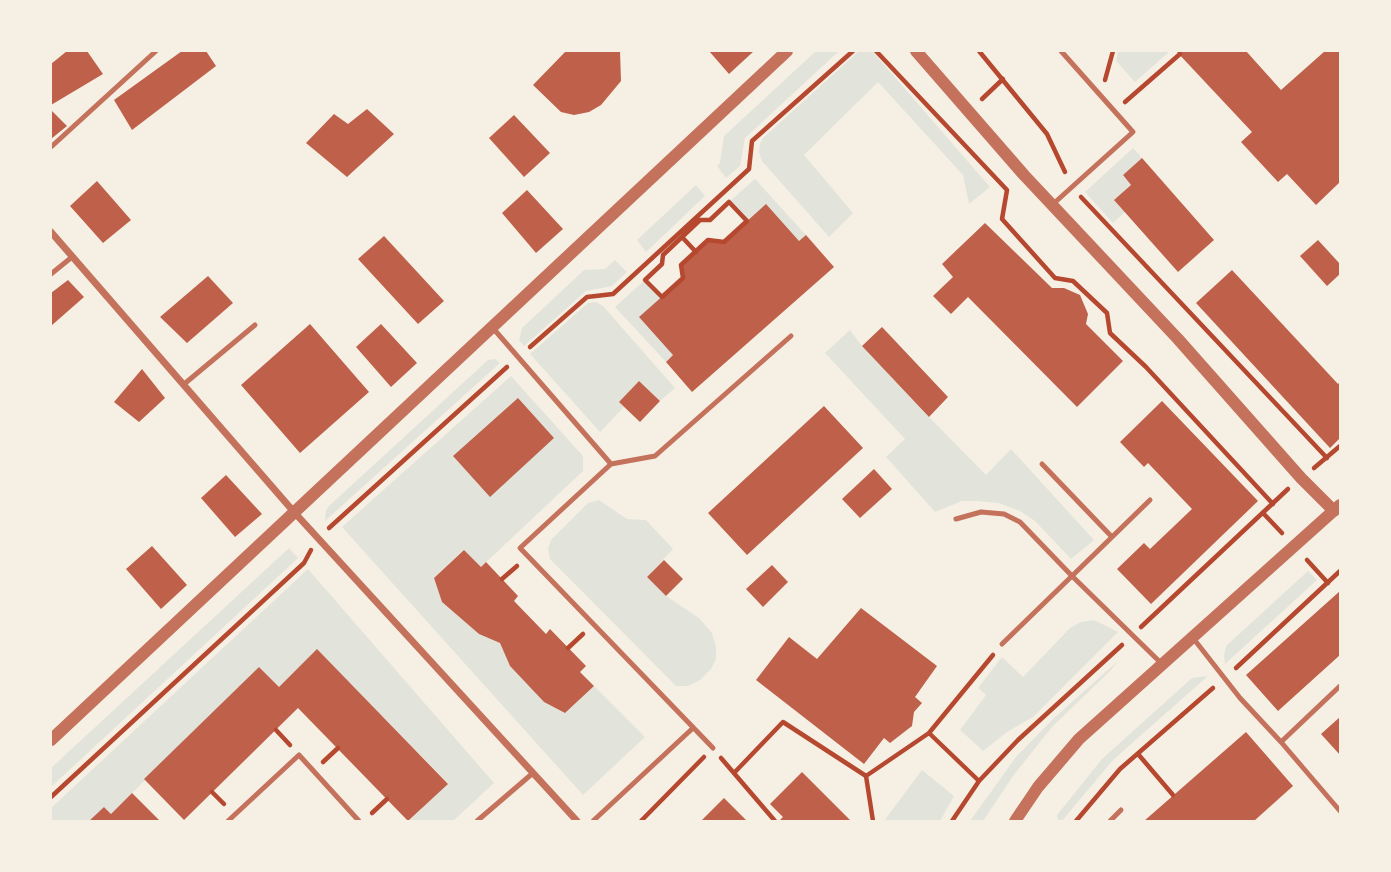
<!DOCTYPE html>
<style>
body{margin:0}
#map{position:relative;width:1391px;height:872px;overflow:hidden;background:#f6efe4;font-family:Barlow,sans-serif}
canvas{display:block}
.frame{position:absolute;inset:0;border:52px solid #f6efe4;pointer-events:none}
</style>
<div id="map">
<canvas width="1391" height="872"></canvas>
<div class="frame"></div>
</div>
<script>
const context = document.querySelector('canvas').getContext('2d');
context.lineJoin = 'round';
function paint(path, color) { context.fillStyle = color; context.fill(path, 'evenodd'); }
const poly = rows => new Path2D(rows.map(r => 'M' + r).join(''));
function trace(path, color, width, dash) { context.strokeStyle = color; context.lineWidth = width; context.lineCap = dash ? 'butt' : 'round'; context.setLineDash(dash || []); context.stroke(path); }
const green = poly([
 [816,51,839,51,745,138,740,166,726,178,717,166,720,163,724,136],
 [859,51,873,52,990,187,969,204,963,175,878,82,804,155,853,213,829,237,762,161,759,152,760,144,763,138],
 [1118,51,1170,51,1135,82,1116,61],
 [1133,148,1142,158,1123,175,1131,185,1125,212,1113,223,1085,192],
 [755,179,806,235,799,241,747,221,729,202],
 [696,185,705,196,646,252,637,240],
 [615,260,627,272,612,286,586,291,524,346,519,340,522,328,584,270,605,269],
 [645,280,662,297,673,355,666,362,615,307],
 [596,302,603,306,675,388,660,401,639,381,619,402,624,407,600,432,530,354,588,303],
 [850,330,862,346,929,417,986,475,1011,449,1094,540,1071,559,1035,521,1020,511,999,503,978,501,962,501,935,512,886,457,905,439,825,353],
 [495,359,500,363,325,521,326,510,330,505,488,360],
 [511,376,583,456,583,471,481,567,463,550,434,578,442,602,479,634,500,643,510,666,544,702,565,713,594,686,645,737,583,795,342,527],
 [599,500,627,519,646,520,673,549,647,577,666,596,699,618,712,633,716,647,716,659,711,669,700,680,688,686,676,686,550,559,548,549,551,540,588,503],
 [289,548,298,558,51,787,51,768],
 [308,569,494,783,453,821,409,821,448,783,317,650,279,687,259,667,111,814,104,807,89,821,51,821,51,808],
 [1308,571,1317,580,1225,664,1224,656,1226,646],
 [1094,620,1118,632,1033,717,1007,732,983,751,960,730,986,695,978,688,1002,657,1023,677,1070,628,1081,622],
 [1118,661,1111,670,1052,727,1013,776,983,821,970,821,1016,757,1054,718],
 [1208,676,1113,760,1062,821,1058,821,1057,815,1102,759,1192,678],
 [922,770,954,796,940,821,884,821]
]);
const building = poly([
 [67,51,87,51,103,74,51,105,51,64],
 [182,51,206,51,216,66,132,130,114,100],
 [566,51,620,51,621,81,601,105,589,112,574,115,561,112,533,85],
 [709,51,754,51,729,74],
 [1176,51,1246,51,1281,90,1325,51,1340,51,1340,182,1316,205,1287,174,1278,182,1241,142,1252,132],
 [367,109,394,134,347,177,306,143,334,114,348,124],
 [51,110,67,126,51,139],
 [514,115,550,153,524,177,489,138],
 [1142,158,1214,240,1178,272,1114,200,1131,185,1123,175],
 [97,181,131,220,103,243,70,206],
 [527,190,563,229,536,253,502,213],
 [766,204,799,241,806,235,834,267,692,392,666,362,673,355,639,317,683,278,681,265,708,240,724,242],
 [985,223,1052,288,1064,288,1080,295,1088,314,1086,324,1123,361,1077,407,968,297,951,314,933,296,953,277,942,264],
 [384,236,444,301,418,324,358,259],
 [1318,240,1340,264,1340,274,1327,286,1300,256],
 [1232,270,1338,384,1340,382,1340,438,1330,448,1196,303],
 [208,276,233,303,187,343,160,317],
 [68,280,84,297,51,326,51,293],
 [310,324,369,392,300,453,241,385],
 [381,324,417,363,391,387,356,347],
 [882,327,948,397,929,417,862,346],
 [142,369,165,398,139,422,114,402],
 [639,381,660,401,640,422,619,402],
 [518,398,554,438,490,497,453,456],
 [1162,401,1258,501,1151,604,1117,569,1144,543,1150,549,1192,509,1148,463,1144,467,1120,442],
 [824,406,863,448,747,555,708,513],
 [874,469,892,489,860,518,842,499],
 [226,475,262,514,235,537,201,498],
 [152,546,187,585,161,609,126,569],
 [464,550,481,567,486,562,518,596,514,601,546,634,550,629,586,666,580,672,594,686,565,713,544,702,510,666,500,643,479,634,442,602,434,578],
 [664,560,683,579,666,596,647,577],
 [772,565,788,582,763,607,746,589],
 [1340,591,1340,655,1278,711,1246,675],
 [861,608,937,666,915,697,922,703,914,712,912,726,890,743,884,738,864,764,756,680,789,637,817,659],
 [317,649,448,784,408,821,298,708,184,820,144,779,259,667,279,687],
 [1340,717,1340,755,1321,734],
 [1246,732,1293,786,1254,821,1144,821],
 [802,772,851,821,779,821,783,817,770,804],
 [132,793,160,821,89,821,104,807,111,814],
 [724,798,747,821,701,821]
]);
const path = poly([
 [876,51,1007,190,1002,219,1055,278,1073,281,1107,313,1110,333,1146,367,1273,504],
 [979,51,1047,134,1065,172],
 [1105,80,1113,51],
 [982,99,1003,79],
 [1125,102,1180,54],
 [1081,197,1327,458],
 [729,202,747,221,724,242,708,240,681,265,683,278,662,297,645,280,662,264,663,255,700,220,710,220,729,202],
 [682,237,696,252],
 [530,347,587,297,613,294,749,169,752,141,853,51],
 [1314,468,1340,446],
 [1263,513,1282,533],
 [329,528,507,367],
 [1307,560,1328,583],
 [502,579,517,566],
 [1141,627,1288,489],
 [568,648,583,634],
 [1236,668,1340,571],
 [276,730,290,745],
 [929,733,993,655],
 [1138,754,1173,795],
 [721,758,775,821],
 [323,762,338,748],
 [734,773,783,722,866,776,929,733,979,781],
 [866,776,873,821],
 [212,792,224,804],
 [51,797,304,563,311,550],
 [372,813,387,799],
 [641,821,704,757],
 [952,821,979,781,1018,740,1122,645],
 [1076,821,1120,769,1213,688]
]);
const service = poly([
 [51,147,156,51],
 [1052,205,1133,132,1061,51],
 [51,274,72,257],
 [492,327,611,464,520,548,713,748],
 [183,385,255,325],
 [611,464,655,456,791,336],
 [1042,464,1112,537],
 [1150,500,1072,576,1163,665],
 [956,519,981,512,1004,514,1020,522,1072,576,1002,644],
 [1193,638,1240,698,1281,742,1340,811],
 [1281,742,1340,686],
 [228,821,299,755,359,821],
 [477,821,533,773],
 [593,821,693,728],
 [1110,821,1121,810]
]);
const minor = poly([
 [51,232,294,512,577,821]
]);
const tertiary = poly([
 [916,51,1024,175,1178,339,1301,478,1334,511],
 [51,740,787,51],
 [1015,821,1038,787,1079,739,1340,505]
]);
paint(green, '#e2e4dc');
paint(building, '#bf614a');
trace(path, '#b5482f', 4.5);
trace(service, '#c5725c', 5);
trace(minor, '#c5725c', 7);
trace(tertiary, '#c5725c', 12);
</script>
